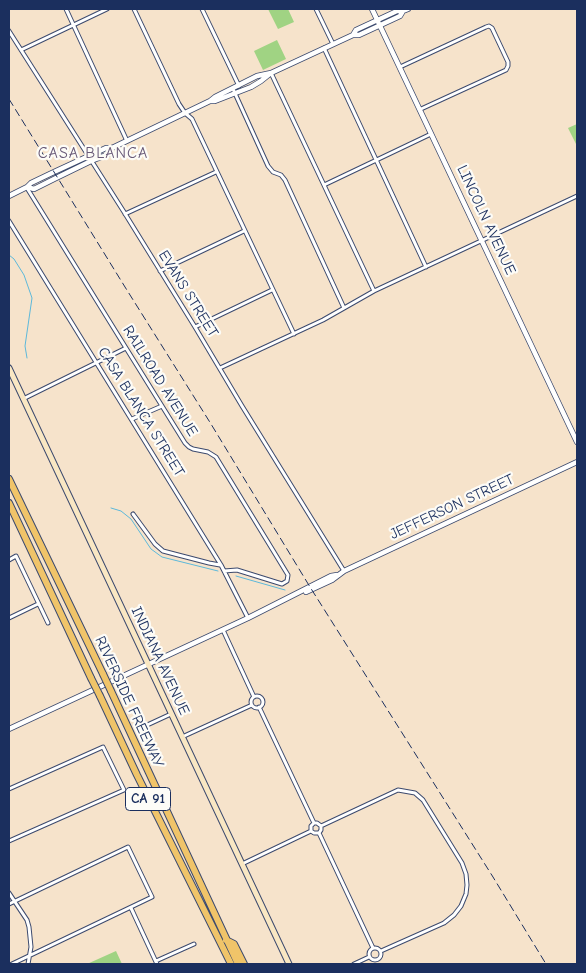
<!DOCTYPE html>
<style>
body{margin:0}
#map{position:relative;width:586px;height:973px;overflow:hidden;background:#f6e3cb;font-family:"Comic Neue",sans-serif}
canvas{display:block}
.frame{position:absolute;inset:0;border:10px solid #1b2f5e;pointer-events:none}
</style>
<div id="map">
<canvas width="586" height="973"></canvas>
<div class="frame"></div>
</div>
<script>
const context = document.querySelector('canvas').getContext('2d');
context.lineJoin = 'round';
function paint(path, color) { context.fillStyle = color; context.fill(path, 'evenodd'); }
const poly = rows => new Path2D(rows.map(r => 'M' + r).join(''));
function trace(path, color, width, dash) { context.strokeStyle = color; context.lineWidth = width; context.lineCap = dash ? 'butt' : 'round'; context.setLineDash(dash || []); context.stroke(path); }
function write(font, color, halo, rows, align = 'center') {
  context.font = font + ' "Comic Neue",sans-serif'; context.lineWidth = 4.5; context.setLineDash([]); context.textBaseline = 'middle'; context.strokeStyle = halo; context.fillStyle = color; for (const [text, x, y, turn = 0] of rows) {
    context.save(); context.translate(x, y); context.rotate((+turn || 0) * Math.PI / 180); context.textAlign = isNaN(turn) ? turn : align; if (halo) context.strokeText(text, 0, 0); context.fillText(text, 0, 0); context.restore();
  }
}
const green = poly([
 [268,9,288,9,294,22,278,29],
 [277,40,286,59,263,70,254,51],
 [577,124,577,146,568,128],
 [116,951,122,964,87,964]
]);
const stream = poly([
 [9,255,14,259,24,275,32,298,25,346,27,358],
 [111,508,121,511,131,519,151,549,162,557,218,571],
 [236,576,285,590]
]);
const minor = poly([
 [66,9,127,141],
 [134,9,179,104,185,113,192,119,294,334],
 [202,9,239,86],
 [316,9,333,44],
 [9,31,124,212,195,327,242,406,344,571],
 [324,48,426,267],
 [21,50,107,9],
 [400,67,486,27,489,26,492,28,508,62,508,66,506,70,421,109],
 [271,73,374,291],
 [233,89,268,166,273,172,281,175,285,180,344,308],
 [324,185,431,134],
 [27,188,126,348,185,443,189,447,193,449,208,452,216,457,288,575,287,581,282,584,237,570,224,571],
 [125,214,216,172],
 [9,221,221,565,248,618],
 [160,271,244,231],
 [195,327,272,290],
 [220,368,323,320,374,291,577,196],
 [23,399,126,348],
 [132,419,162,406],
 [133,514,155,544,163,551,209,563,220,565],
 [9,560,16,556,48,623],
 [9,618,38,604],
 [223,630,254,697],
 '251 702a6 6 0 1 1 12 0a6 6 0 1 1-12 0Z',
 [259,707,314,823],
 [145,726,171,714],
 [182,737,252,705],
 [9,789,103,747,124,790,9,841],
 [321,826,398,790,415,793,423,800,462,863,466,874,467,885,466,894,461,906,454,915,444,923,381,951],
 [319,833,314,833,311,831,311,826,314,823,317,823,321,826,321,830,319,833,373,948],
 [242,864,311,831],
 [9,893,27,920,29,927,31,947,28,964],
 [9,904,128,847,152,897,12,964],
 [131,908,157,964],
 '369 954a6 6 0 1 1 12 0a6 6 0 1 1-12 0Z',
 [156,961,194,944],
 [354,964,369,957]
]);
const tertiary = poly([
 [372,9,577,442],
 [353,35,359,35,400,16,403,11,408,9],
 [210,101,215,101,251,87,261,81,271,73,353,35,356,30,397,11,403,11],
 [27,187,34,189,54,179,91,161,109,154,112,148],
 [9,196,27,187,31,183,54,172,106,148,112,148,210,101,215,97,257,76,271,73],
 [306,592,332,580,344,571,577,462],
 [9,729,248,618,331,576,337,575]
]);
const secondary = poly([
 [9,368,289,964]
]);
const motorway = poly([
 [9,479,103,674],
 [9,503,91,678],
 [111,691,238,964],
 [100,696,137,775,231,964],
 [226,940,234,944,244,964]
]);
const rail = poly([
 [9,99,125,287,211,424,310,587,493,877,546,964]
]);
const motorwayBridge = poly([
 [103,674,111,691],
 [91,678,100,696]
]);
const shields = [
 [148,799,45]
];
const shieldNames = [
 ["CA 91",148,799]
];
const streetNames = [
 ["LINCOLN AVENUE",486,220,65],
 ["EVANS STREET",188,294,58],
 ["RAILROAD AVENUE",160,381,58],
 ["CASA BLANCA STREET",141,412,58],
 ["JEFFERSON STREET",452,507,-25],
 ["INDIANA AVENUE",160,661,65],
 ["RIVERSIDE FREEWAY",129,702,65]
];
const neighbourhoodNames = [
 ["CASA BLANCA",93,153]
];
paint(green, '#a0d383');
trace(stream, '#5cb8da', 1);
trace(minor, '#3c4a6e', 5);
trace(tertiary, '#3c4a6e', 6);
trace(secondary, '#3c4a6e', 7);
trace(motorway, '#3c4a6e', 8);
trace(minor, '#fff', 3);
trace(tertiary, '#fff', 4.5);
trace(secondary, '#f9e7c3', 5);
trace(motorway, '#f0c469', 6);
trace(rail, '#1b2f5e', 1, [8, 4]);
trace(motorwayBridge, '#3c4a6e', 8, []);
trace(motorwayBridge, '#f0c469', 6);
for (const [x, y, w] of shields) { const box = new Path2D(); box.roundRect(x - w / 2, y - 11.5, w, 23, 4); context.fillStyle = '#fdfcf7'; context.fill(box); trace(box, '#1b2f5e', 1); }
write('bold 14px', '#1b2f5e', null, shieldNames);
write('15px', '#1b2f5e', '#fdfcf7', streetNames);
context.letterSpacing = '1px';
write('16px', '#695a78', '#fdfcf7', neighbourhoodNames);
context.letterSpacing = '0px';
</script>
